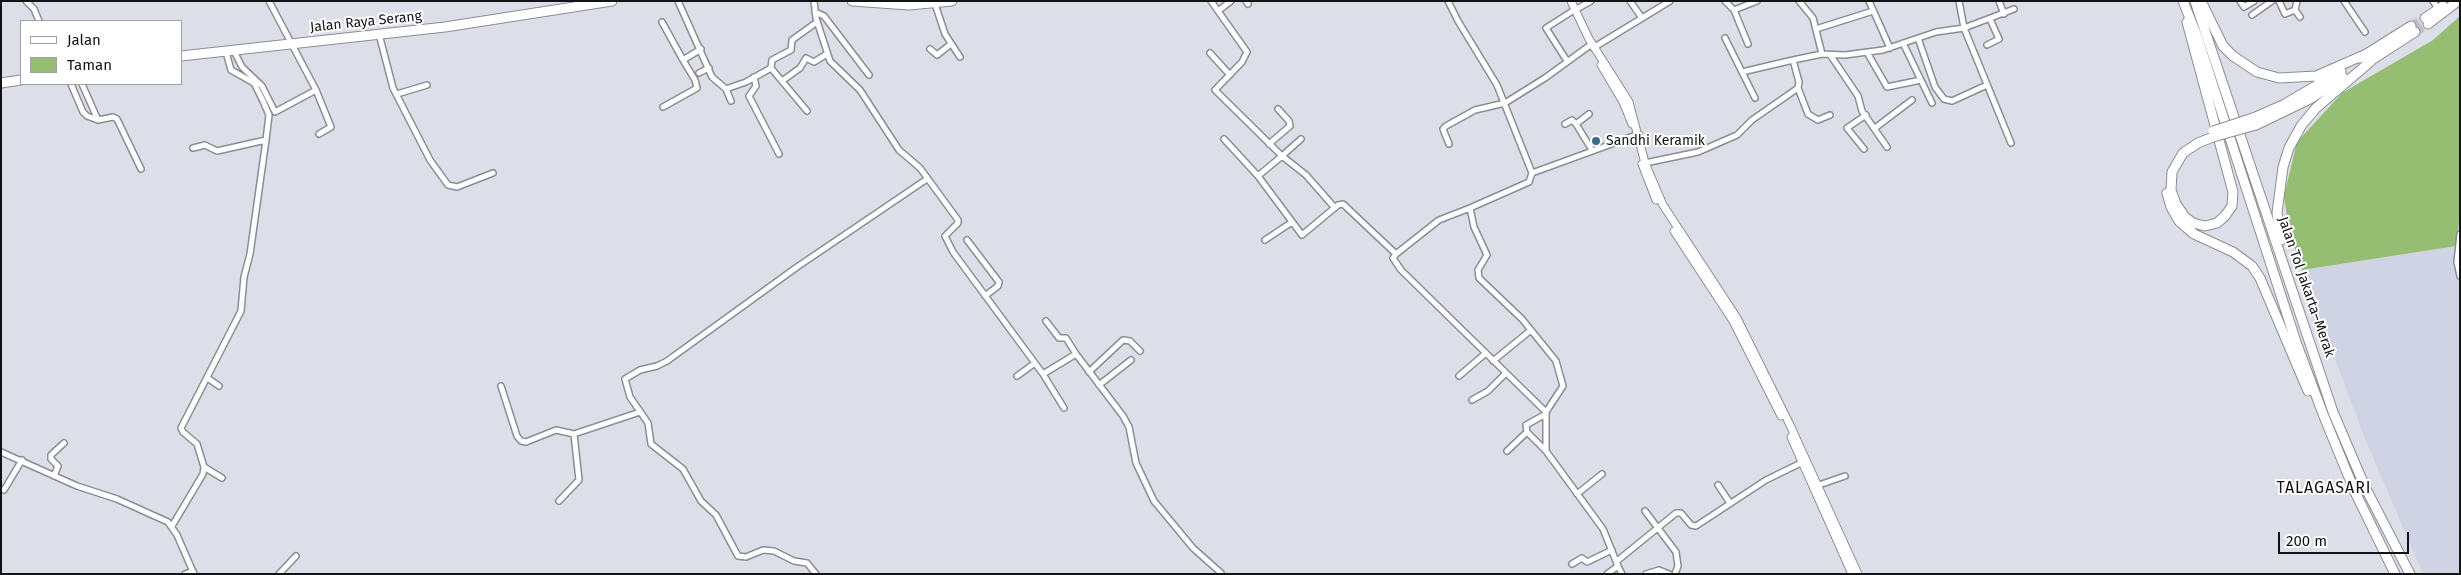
<!DOCTYPE html>
<meta charset="utf-8">
<style>
body{margin:0}
#map{position:relative;width:2461px;height:575px;overflow:hidden;background:#dddfe8;font-family:"Fira Sans",sans-serif}
canvas{display:block}
.frame{position:absolute;inset:0;border:2px solid #131316;pointer-events:none}
.legend{position:absolute;left:20px;top:20px;width:162px;height:65px;box-sizing:border-box;background:#fff;border:1px solid #a1a1a2;margin:0;padding:6px 9px;list-style:none;font-size:15px;color:#131316}
.legend li{display:flex;align-items:center;gap:10px;height:25px}
.legend b{width:25px;border:1px solid #a1a1a2}
.scale{position:absolute;left:2278px;top:532px;width:131px;height:22px;box-sizing:border-box;border:2px solid #131316;border-top:0;padding-left:6px;font-size:15px;line-height:18px;white-space:nowrap;color:#131316;-webkit-text-stroke:4px #fff;paint-order:stroke}
</style>
<div id="map">
<canvas width="2461" height="575"></canvas>
<div class="frame"></div>
<ul class="legend">
<li><b style="height:6px;background:#fff"></b>Jalan</li>
<li><b style="height:14px;background:#95be73"></b>Taman</li>
</ul>
<div class="scale">200 m</div>
</div>
<script>
const context = document.querySelector('canvas').getContext('2d');
context.lineJoin = 'round';
function paint(path, color) { context.fillStyle = color; context.fill(path, 'evenodd'); }
const poly = rows => new Path2D(rows.map(r => 'M' + r).join(''));
function trace(path, color, width, dash) { context.strokeStyle = color; context.lineWidth = width; context.lineCap = dash ? 'butt' : 'round'; context.setLineDash(dash || []); context.stroke(path); }
function write(font, color, halo, rows, align = 'center') {
  context.font = font + ' "Fira Sans",sans-serif'; context.lineWidth = 4; context.setLineDash([]); context.textBaseline = 'middle'; context.strokeStyle = halo; context.fillStyle = color; for (const [text, x, y, turn = 0] of rows) {
    context.save(); context.translate(x, y); context.rotate((+turn || 0) * Math.PI / 180); context.textAlign = isNaN(turn) ? turn : align; if (halo) context.strokeText(text, 0, 0); context.fillText(text, 0, 0); context.restore();
  }
}
const built = poly([
 [2460,213,2460,574,2423,574,2363,434,2302,270,2455,246]
]);
const green = poly([
 [2460,16,2460,213,2456,246,2302,270,2289,231,2284,196,2297,142,2342,93,2433,40]
]);
const highwayTunnel = poly([
 [2411,26,2425,18],
 [2415,32,2428,24]
]);
const street = poly([
 [26,1,34,9,39,21],
 [678,1,712,77,726,89,731,101],
 [814,1,816,18,830,61,860,90,899,150,920,168,958,220,958,223,945,236,953,252,1043,374,1076,354,1123,416,1129,427,1136,463,1154,501,1193,548,1221,573],
 [1211,1,1247,52,1242,62,1215,90,1282,156,1258,176,1302,235,1338,205,1343,204,1396,254,1439,220,1470,208],
 [1246,1,1248,4],
 [1448,1,1458,21,1497,85,1532,173],
 [1630,1,1642,18],
 [1725,1,1734,10,1748,44],
 [1799,1,1813,18,1822,54],
 [1869,1,1890,48],
 [1959,1,1964,28,2011,143],
 [1999,1,2004,14],
 [2240,1,2244,7,2254,1],
 [2279,1,2285,14,2295,10,2297,1],
 [2344,1,2365,32],
 [2433,1,2438,9],
 [935,4,945,34,960,57],
 [1575,10,1591,1],
 [1734,10,1757,1],
 [2295,10,2300,17],
 [1218,11,1231,1],
 [815,12,824,16,869,75],
 [2252,15,2272,1],
 [662,22,683,60,701,49],
 [1816,29,1873,11],
 [379,34,393,88,430,160,448,185,457,187,493,173],
 [1725,38,1755,98],
 [1918,38,1935,87,1944,99,1952,101,1987,85],
 [1903,43,1932,103],
 [1987,45,1999,39,1990,19],
 [1593,48,1670,1],
 [930,49,937,55,951,44],
 [234,51,242,67,262,86,275,112,316,90,269,1],
 [1210,53,1230,75],
 [1868,54,1887,87,1921,80],
 [1831,56,1858,96,1862,111,1887,147],
 [1567,61,1546,28,1571,12],
 [771,68,772,60,791,50,792,40,817,22],
 [1742,72,1793,60],
 [699,73,709,68],
 [754,77,756,86,749,96,779,154],
 [782,81,800,68,806,58,814,62,827,54],
 [71,84,83,112,87,116,98,120,113,117,117,119,141,169],
 [82,84,98,120],
 [1798,88,1808,114,1818,120,1830,115],
 [726,89,746,82,771,68,807,111],
 [316,90,331,127,319,134],
 [397,94,427,85],
 [663,107,697,88,695,80,683,60],
 [1565,124,1572,120,1576,124,1589,114],
 [1576,124,1592,150],
 [1875,128,1912,100],
 [1224,139,1258,176],
 [1301,139,1282,156,1306,175,1335,208],
 [1269,144,1290,126,1289,121,1278,109],
 [1449,144,1443,129,1446,126,1475,110,1505,103,1545,78,1589,46],
 [193,148,205,145,217,151,266,140],
 [1864,149,1847,128,1866,115],
 [1645,163,1698,152,1737,135,1752,120,1798,88,1799,82,1793,60,1822,54,1845,55,1883,50,1936,32,1964,28,2014,9],
 [2460,234,2457,262,2460,276],
 [967,240,999,282,998,286,985,296],
 [1265,240,1292,222],
 [1396,254,1393,258,1401,270,1546,412],
 [1046,321,1059,338,1066,338,1076,354],
 [1493,361,1531,330],
 [1089,372,1123,340,1130,341,1140,351],
 [1043,374,1064,408],
 [1017,376,1035,363],
 [1459,376,1486,353],
 [209,379,219,386],
 [1099,385,1131,360],
 [501,386,517,436,521,441,526,442,556,430,574,434,640,412],
 [1472,400,1488,391,1506,373],
 [1527,432,1526,425,1546,414],
 [1507,451,1527,432,1546,451],
 [1,452,77,486,117,499,168,522,177,535,194,574],
 [204,467,222,478],
 [54,476,58,466,51,459,51,455,64,443],
 [1718,485,1730,503],
 [1819,485,1845,476],
 [4,490,22,460],
 [1577,494,1602,474],
 [559,501,579,480,574,434],
 [1645,511,1676,552,1678,566,1675,574],
 [172,526,203,474,204,467,197,444,183,432,181,428,241,311,244,277,250,254,266,140,269,115,263,101,254,83,231,70,226,52],
 [1617,561,1676,513,1681,513,1691,525,1696,526,1766,480,1805,461],
 [1572,564,1582,558,1587,562,1612,550],
 [1618,566,1603,529,1546,451,1546,412,1563,386,1556,361,1522,319,1479,278,1478,270,1487,255,1474,227,1470,208,1529,182,1532,173,1639,134],
 [185,574,193,571],
 [279,574,296,556],
 [816,574,807,563,794,561,774,551,763,550,746,557,738,556,716,515,701,501,683,469,651,444,648,423,630,397,625,379,640,370,657,366,667,361,797,267,927,179],
 [1607,574,1618,566,1622,574],
 [1646,574,1659,570,1669,574]
]);
const secondary = poly([
 [1571,1,1589,39,1629,102,1645,163,1663,205,1737,318,1790,425,1858,574],
 [1601,65,1623,102,1632,124],
 [1642,164,1656,200],
 [1674,231,1733,321,1781,416],
 [1791,437,1852,574]
]);
const highway = poly([
 [852,1,909,5,952,1],
 [2183,1,2197,36,2296,342,2323,414,2355,492,2395,574],
 [2195,1,2333,412,2365,487,2410,574],
 [2201,1,2223,46,2233,56,2257,72,2279,78,2316,76,2364,55],
 [2425,18,2443,6],
 [2187,22,2233,192,2232,206,2225,216,2217,223,2205,226,2193,223,2185,217,2176,204,2171,190,2172,172,2183,153,2198,143,2213,137],
 [2428,24,2458,1],
 [181,56,445,27,612,1],
 [2360,58,2411,26],
 [2367,63,2415,32],
 [1,83,21,80],
 [2253,118,2285,104,2341,71],
 [2256,125,2310,99,2343,77],
 [2167,193,2171,207,2179,221,2194,234,2233,252,2252,266,2260,278,2308,391],
 [2281,240,2277,213,2283,167,2289,148,2301,126,2316,108,2371,61]
]);
const highwayBridge = poly([
 [2213,131,2253,118],
 [2213,137,2256,125]
]);
const markers = [
 [1596,141,5,"#357088"]
];
const streetNames = [
 ["Jalan Raya Serang",366,22,-6],
 ["Jalan Tol Jakarta–Merak",2306,287,71]
];
const poiNames = [
 ["Sandhi Keramik",1606,141]
];
const quarterNames = [
 ["TALAGASARI",2324,489]
];
paint(built, '#d0d3e3');
paint(green, '#95be73');
trace(highwayTunnel, '#bfc0c8', 9, [9, 4.5]);
trace(street, '#8b8d95', 8);
trace(secondary, '#8b8d95', 9);
trace(highway, '#8b8d95', 11);
trace(street, '#fff', 5);
trace(secondary, '#fff', 7);
trace(highway, '#fff', 9);
trace(highwayBridge, '#8b8d95', 11, []);
trace(highwayBridge, '#fff', 9);
for (const [x, y, r, color] of markers) { const dot = new Path2D(); dot.arc(x, y, r, 0, 2 * Math.PI); context.fillStyle = color; context.fill(dot); trace(dot, '#fff', 2); }
write('14px', '#131316', '#fff', streetNames);
write('14px', '#131316', '#fff', poiNames, 'left');
context.letterSpacing = '1px';
write('16px', '#131316', '#fff', quarterNames);
context.letterSpacing = '0px';
</script>
